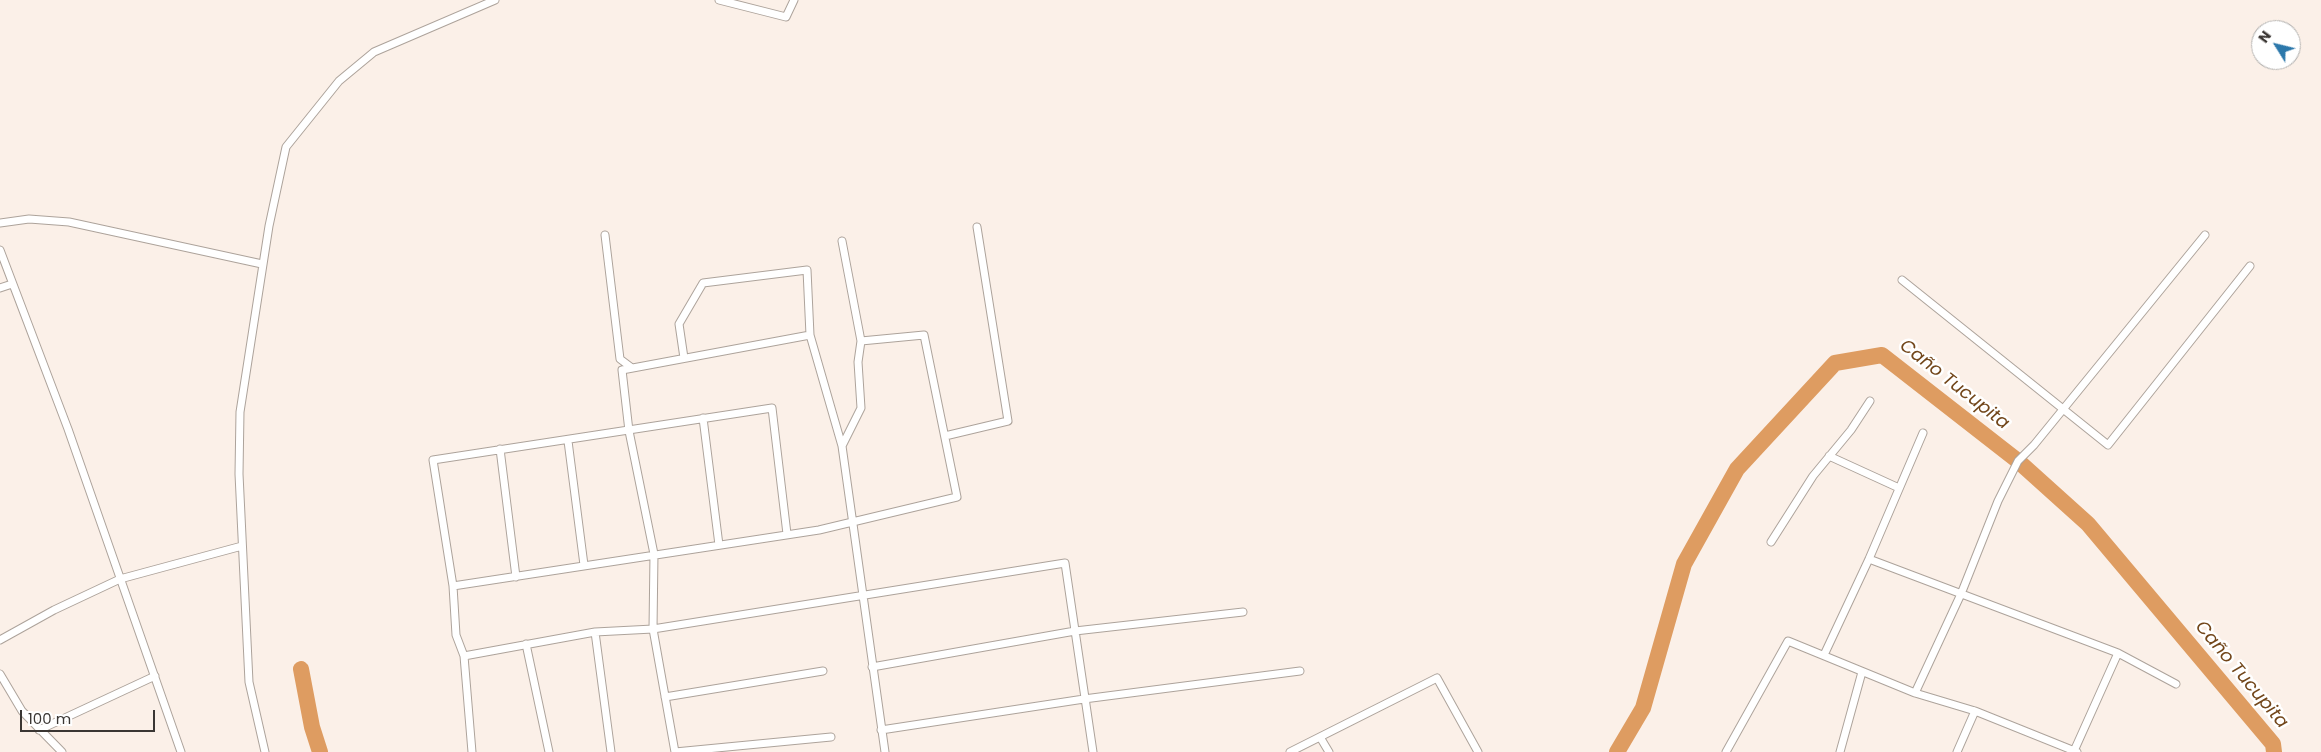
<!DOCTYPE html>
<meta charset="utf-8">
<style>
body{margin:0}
#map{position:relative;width:2321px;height:752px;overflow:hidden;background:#fbf0e8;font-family:Poppins,sans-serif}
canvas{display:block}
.north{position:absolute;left:2251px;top:20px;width:50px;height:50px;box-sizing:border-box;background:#fff;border:1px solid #b0afad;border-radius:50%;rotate:306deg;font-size:14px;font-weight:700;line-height:20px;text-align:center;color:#3a3633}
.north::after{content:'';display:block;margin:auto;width:18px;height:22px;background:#2c78ab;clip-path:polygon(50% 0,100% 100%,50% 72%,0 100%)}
.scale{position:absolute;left:20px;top:710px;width:135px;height:22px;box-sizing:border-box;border:2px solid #3a3633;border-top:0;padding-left:6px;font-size:15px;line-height:18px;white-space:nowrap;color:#3a3633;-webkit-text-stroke:4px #fff;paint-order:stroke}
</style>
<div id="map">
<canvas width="2321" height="752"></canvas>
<div class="north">N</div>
<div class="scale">100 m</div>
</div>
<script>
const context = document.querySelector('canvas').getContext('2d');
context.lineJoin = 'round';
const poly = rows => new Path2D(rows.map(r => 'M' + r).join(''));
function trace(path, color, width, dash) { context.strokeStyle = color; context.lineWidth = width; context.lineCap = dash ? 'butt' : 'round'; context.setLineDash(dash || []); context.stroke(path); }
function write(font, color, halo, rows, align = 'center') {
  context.font = font + ' Poppins,sans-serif'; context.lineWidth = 5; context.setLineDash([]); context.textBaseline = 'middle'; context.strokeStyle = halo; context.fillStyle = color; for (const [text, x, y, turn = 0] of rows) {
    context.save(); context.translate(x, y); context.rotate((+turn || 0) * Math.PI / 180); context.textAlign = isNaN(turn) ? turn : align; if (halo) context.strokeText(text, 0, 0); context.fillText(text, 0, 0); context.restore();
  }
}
const river = poly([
 [301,669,312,727,320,752],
 [1617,752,1643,708,1684,564,1737,469,1835,363,1882,355,2018,461,2088,524,2273,744,2274,752]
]);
const street = poly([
 [719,0,786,17,794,0],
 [0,223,29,219,69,222,262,264],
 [605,235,620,359,632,368],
 [0,250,68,429,181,752],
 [1902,280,2108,445,2250,266],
 [0,288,12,284],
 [684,358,679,324,703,283,807,270,810,335],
 [703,418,719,545],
 [945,436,1008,421,977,227],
 [568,441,584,565],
 [842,446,885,752],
 [500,449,516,577],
 [1829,456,1899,488],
 [1771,542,1813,476,1851,430,1870,401],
 [1869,559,2118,653,2176,684],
 [453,586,819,530,957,497,924,335,861,341],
 [595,632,611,752],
 [0,640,54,610,120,579,242,546],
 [526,644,549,752],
 [1824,655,1869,559,1923,433],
 [464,656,595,632,653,629,1065,563,1093,752],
 [872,667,1075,631,1243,612],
 [0,674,22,711,62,752],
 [1915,693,1961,594,1998,501,2018,461,2034,445,2205,235],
 [665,697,823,671],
 [39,730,155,676],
 [881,730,1084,699,1300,671],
 [831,737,675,752,653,629,654,554,629,431,622,370,810,335,842,446,861,408,858,362,861,341,842,241],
 [1320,737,1329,752],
 [2074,751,2118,653],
 [265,752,249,682,239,474,240,412,269,226,286,147,339,81,374,52,495,0],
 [472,752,464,656,456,635,453,586,433,460,772,408,787,534],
 [1290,752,1437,678,1478,752],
 [1726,752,1788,641,1915,693,1975,711,2077,752],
 [1840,752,1862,672],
 [1957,752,1975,711]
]);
const waterNames = [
 ["Caño Tucupita",1954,385,38],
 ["Caño Tucupita",2241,675,50]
];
trace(river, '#de9c61', 16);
trace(street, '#ada39b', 9);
trace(street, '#fff', 7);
write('italic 18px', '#72461a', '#fff', waterNames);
</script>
